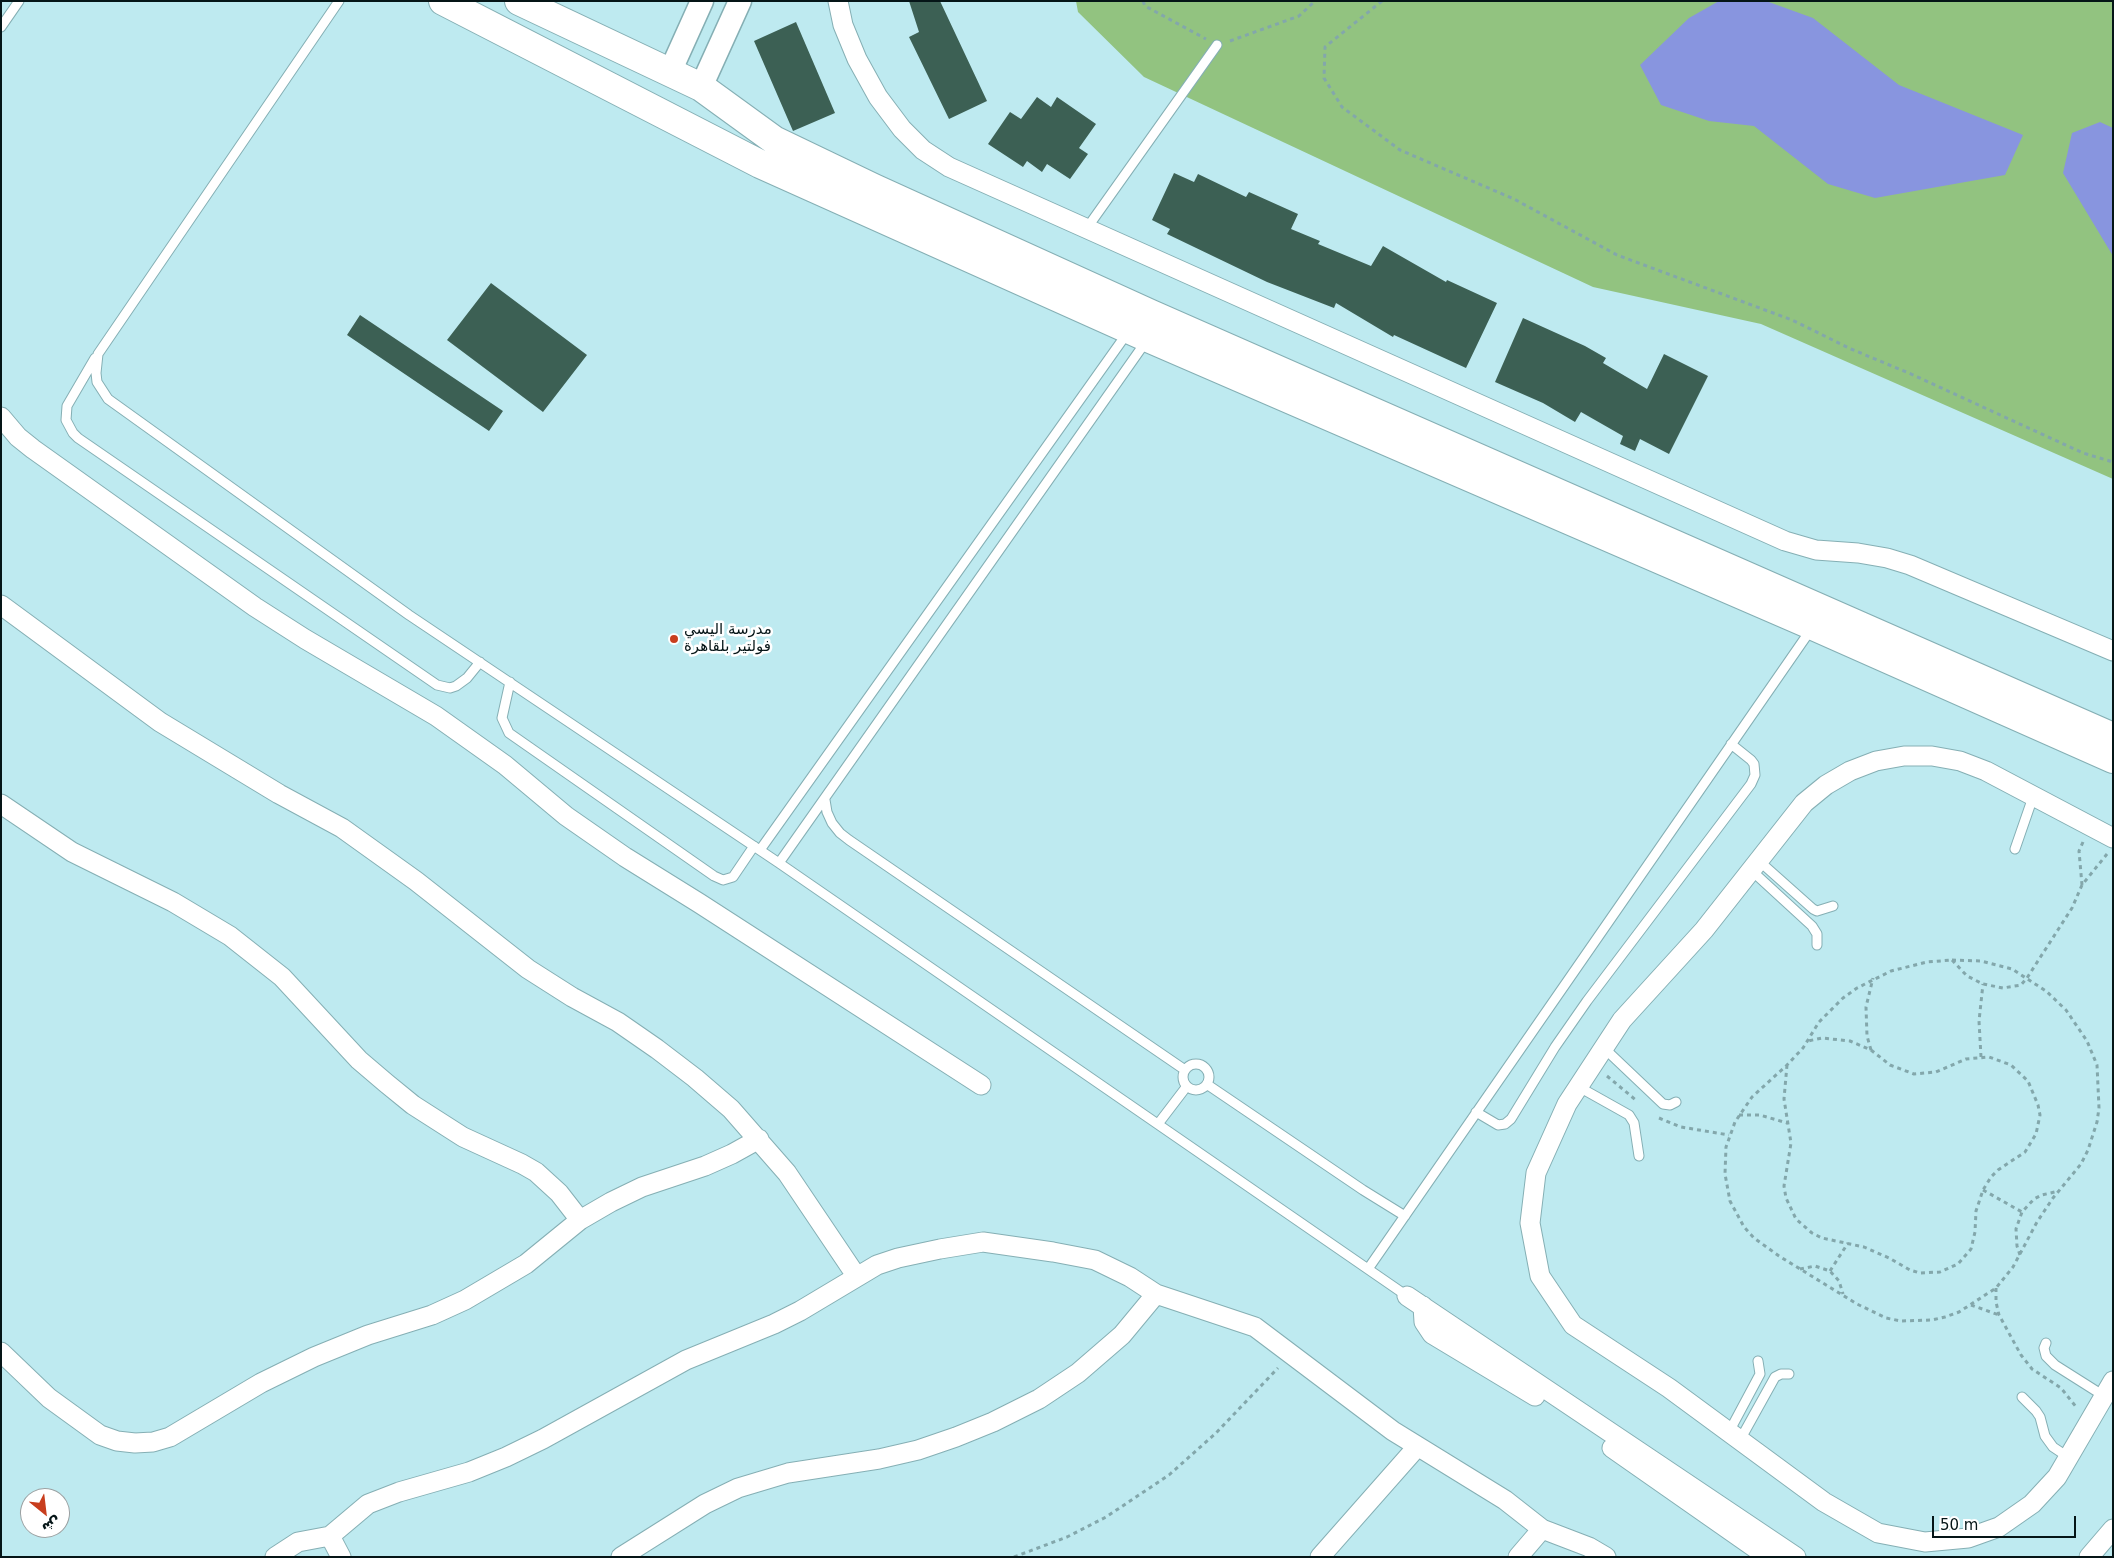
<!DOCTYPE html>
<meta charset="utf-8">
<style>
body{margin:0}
#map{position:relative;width:2114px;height:1558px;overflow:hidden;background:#beeaf0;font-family:"DejaVu Sans",Vazirmatn,sans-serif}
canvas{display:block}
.frame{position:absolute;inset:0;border:2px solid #051517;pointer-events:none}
.north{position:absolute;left:20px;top:1488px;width:50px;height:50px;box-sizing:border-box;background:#fff;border:1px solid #9ba1a2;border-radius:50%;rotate:151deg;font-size:14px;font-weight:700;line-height:20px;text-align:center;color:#051517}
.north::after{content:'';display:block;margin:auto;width:18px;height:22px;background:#c83e1e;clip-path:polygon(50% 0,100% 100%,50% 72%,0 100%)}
.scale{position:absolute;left:1932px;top:1516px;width:144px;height:22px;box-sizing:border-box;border:2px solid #051517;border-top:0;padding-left:6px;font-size:15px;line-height:18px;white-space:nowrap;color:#051517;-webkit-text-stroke:4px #fff;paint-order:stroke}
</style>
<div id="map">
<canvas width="2114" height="1558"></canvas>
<div class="frame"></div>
<div class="north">ش</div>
<div class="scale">50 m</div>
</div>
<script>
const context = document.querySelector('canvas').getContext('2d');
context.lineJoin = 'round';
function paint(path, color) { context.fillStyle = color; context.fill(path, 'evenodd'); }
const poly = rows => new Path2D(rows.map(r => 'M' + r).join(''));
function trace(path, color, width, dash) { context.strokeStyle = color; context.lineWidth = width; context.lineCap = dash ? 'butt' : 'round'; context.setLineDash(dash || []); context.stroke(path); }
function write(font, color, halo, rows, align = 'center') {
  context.font = font + ' "DejaVu Sans",Vazirmatn,sans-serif'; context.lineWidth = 5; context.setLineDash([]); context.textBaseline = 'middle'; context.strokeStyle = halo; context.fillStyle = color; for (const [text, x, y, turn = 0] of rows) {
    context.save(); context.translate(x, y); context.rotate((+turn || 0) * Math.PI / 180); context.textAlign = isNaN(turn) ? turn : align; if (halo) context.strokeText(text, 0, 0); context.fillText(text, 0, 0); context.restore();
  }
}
const green = poly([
 [1076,1,2113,1,2113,479,1761,324,1593,287,1144,77,1078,12]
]);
const water = poly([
 [1719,1,1766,1,1813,18,1899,85,2023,135,2005,175,1875,198,1828,184,1754,126,1709,121,1661,105,1640,65,1689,18],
 [2100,122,2113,128,2113,256,2063,173,2072,133]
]);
const building = poly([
 [909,1,940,1,987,101,949,119,909,37,919,32],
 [796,22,835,113,793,131,754,41],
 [1037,97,1051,107,1057,97,1096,124,1079,148,1088,154,1070,179,1047,164,1042,172,1027,161,1023,167,988,144,1010,112,1021,119],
 [1174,173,1194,182,1198,174,1246,197,1249,192,1298,214,1291,229,1320,241,1318,244,1371,266,1383,246,1446,282,1447,280,1497,303,1466,368,1394,335,1393,337,1336,303,1334,308,1267,282,1167,234,1170,229,1152,220],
 [491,283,587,355,543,412,447,340],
 [360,315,503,411,489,431,347,335],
 [1523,318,1585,346,1606,358,1603,363,1647,389,1664,354,1708,376,1669,454,1640,439,1635,451,1620,444,1623,436,1581,412,1575,422,1543,403,1495,382]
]);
const path = poly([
 [1143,1,1145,6,1206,39],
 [1382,1,1325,47,1324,78,1342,107,1400,150,1514,199,1617,255,1792,320,1851,349,1911,374,2083,453,2113,462],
 [1230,41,1299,16,1315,1],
 [2082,885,2079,851,2083,842],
 [1952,960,1981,961,2012,969,2046,991,2066,1010,2087,1041,2097,1065,2099,1108,2097,1122,2088,1150,2081,1164,2053,1198,2037,1222,2013,1267,1996,1288,1959,1312,1945,1317,1932,1320,1901,1321,1886,1318,1857,1304,1779,1256,1754,1238,1744,1227,1730,1201,1725,1174,1726,1147,1735,1122,1752,1097,1787,1065,1803,1048,1819,1022,1843,998,1857,988,1891,971,1927,962,1952,960],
 [1952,960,1967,976,1983,984,2003,988,2021,985,2027,978,2072,908,2082,885,2107,854],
 [1871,1050,1867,1036,1866,1007,1873,978],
 [1981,1057,1979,1021,1983,984],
 [1787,1065,1784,1099,1791,1143,1784,1186,1786,1198,1796,1219,1812,1233,1822,1238,1864,1247,1889,1258,1910,1270,1920,1273,1940,1272,1958,1264,1971,1249,1975,1232,1976,1211,1983,1190,1991,1177,1998,1170,2025,1152,2036,1134,2040,1115,2038,1105,2028,1081,2011,1065,1989,1057,1966,1059,1936,1072,1914,1074,1890,1065,1871,1050,1850,1041,1822,1038,1808,1041],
 [1607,1076,1637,1101],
 [1739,1115,1760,1115,1787,1123],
 [1659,1118,1681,1127,1729,1135],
 [1983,1190,2022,1212],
 [2020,1255,2017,1246,2016,1229,2022,1212,2034,1199,2042,1195,2059,1191],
 [1800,1269,1815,1266,1830,1271,1839,1281,1843,1294],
 [1830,1271,1848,1243],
 [1996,1288,1996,1302,1999,1315,2021,1355,2032,1369,2061,1388,2077,1408],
 [1971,1305,1999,1315],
 [1014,1557,1067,1537,1106,1517,1169,1475,1216,1433,1278,1368]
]);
const service = poly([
 [339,1,98,354,96,373,97,382,108,399,409,615,779,863,1407,1296],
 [1,27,19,1],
 [1087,228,1217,45],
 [95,358,67,406,66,420,73,433,78,438,437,685,450,688,456,686,467,678,480,662],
 [510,682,502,718,509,733,714,876,723,880,733,877,754,846],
 [825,800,827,812,832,823,840,833,849,840,1185,1070],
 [2015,849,2033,797],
 [760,850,1128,332],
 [1758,860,1813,909,1817,911,1833,906],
 [779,863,1147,340],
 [1751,870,1812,926,1817,934,1817,945],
 [1604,1048,1663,1104,1670,1105,1676,1102],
 '1183 1077a13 13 0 1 1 26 0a13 13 0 1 1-26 0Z',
 [1208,1085,1363,1190,1405,1216],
 [1579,1087,1629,1115,1634,1123,1639,1156],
 [1476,1112,1498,1125,1505,1124,1511,1119,1555,1047,1587,1001,1751,784,1755,775,1754,764,1751,760,1731,744],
 [1158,1124,1187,1086],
 [1368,1269,1812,628],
 [2046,1343,2044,1348,2046,1356,2055,1365,2104,1396],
 [2022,1397,2036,1411,2040,1417,2045,1436,2053,1447,2068,1457],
 [1729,1432,1760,1374,1758,1361],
 [1740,1440,1775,1377,1781,1374,1789,1374]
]);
const minor = poly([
 [838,1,843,25,857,59,878,97,902,129,923,150,949,167,1785,541,1816,550,1858,553,1887,558,1910,565,2113,651],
 [1,417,18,437,33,449,255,607,305,639,436,716,505,765,566,816,625,857,699,903,981,1085],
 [1,605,160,722,279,794,342,828,416,881,528,969,572,997,618,1022,657,1049,695,1078,731,1109,787,1173,857,1277],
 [1,804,72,852,173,902,230,936,282,977,359,1060,386,1083,413,1105,463,1137,522,1164,536,1172,559,1193,580,1220],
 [2113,838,1986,771,1960,761,1932,756,1904,756,1876,761,1850,771,1826,785,1804,803,1704,930,1622,1020,1567,1104,1536,1173,1530,1223,1540,1276,1573,1325,1669,1388,1824,1502,1878,1533,1925,1542,1968,1538,1999,1527,2032,1504,2057,1477,2113,1381],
 [1407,1296,1796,1557],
 [1423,1306,1424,1322,1432,1334,1535,1396],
 [1,1352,49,1398,100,1435,117,1441,135,1443,153,1442,170,1437,261,1383,314,1357,368,1335,432,1315,465,1300,526,1264,580,1220,611,1202,642,1187,705,1166,732,1154,759,1139],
 [1612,1448,1768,1557],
 [330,1536,341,1557],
 [275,1557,298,1542,330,1536,368,1504,399,1492,469,1472,506,1457,543,1439,686,1360,774,1324,800,1311,877,1265,898,1258,940,1249,983,1242,1053,1252,1095,1260,1130,1277,1156,1294,1255,1327,1393,1431,1505,1500,1542,1529,1589,1547,1606,1557],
 [621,1557,705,1504,738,1488,788,1473,879,1459,918,1450,956,1437,993,1422,1039,1399,1078,1373,1122,1335,1156,1294],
 [1320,1557,1417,1447],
 [1518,1557,1542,1529],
 [2089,1557,2113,1529]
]);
const tertiary = poly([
 [670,72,702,1],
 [701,87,740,1]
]);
const primary = poly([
 [443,1,760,164,1148,338,1813,626,2113,759],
 [519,1,701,87,774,140,874,188,1151,314,2113,737]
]);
const markers = [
 [674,639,5,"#c83e1e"]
];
const poiNames = [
 ["مدرسة اليسي",684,630],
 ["فولتير بلقاهرة",684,647]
];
paint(green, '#92c380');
paint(water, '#8895df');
paint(building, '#3c6054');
trace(service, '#85afb4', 11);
trace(minor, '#85afb4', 21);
trace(tertiary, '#85afb4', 25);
trace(primary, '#85afb4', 30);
trace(path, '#83a7ab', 3, [4, 4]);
trace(service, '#fff', 9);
trace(minor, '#fff', 19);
trace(tertiary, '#fff', 22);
trace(primary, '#fff', 28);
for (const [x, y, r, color] of markers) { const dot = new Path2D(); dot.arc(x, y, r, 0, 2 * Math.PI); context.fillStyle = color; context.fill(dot); trace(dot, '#fff', 2); }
write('15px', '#051517', '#fff', poiNames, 'left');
</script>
